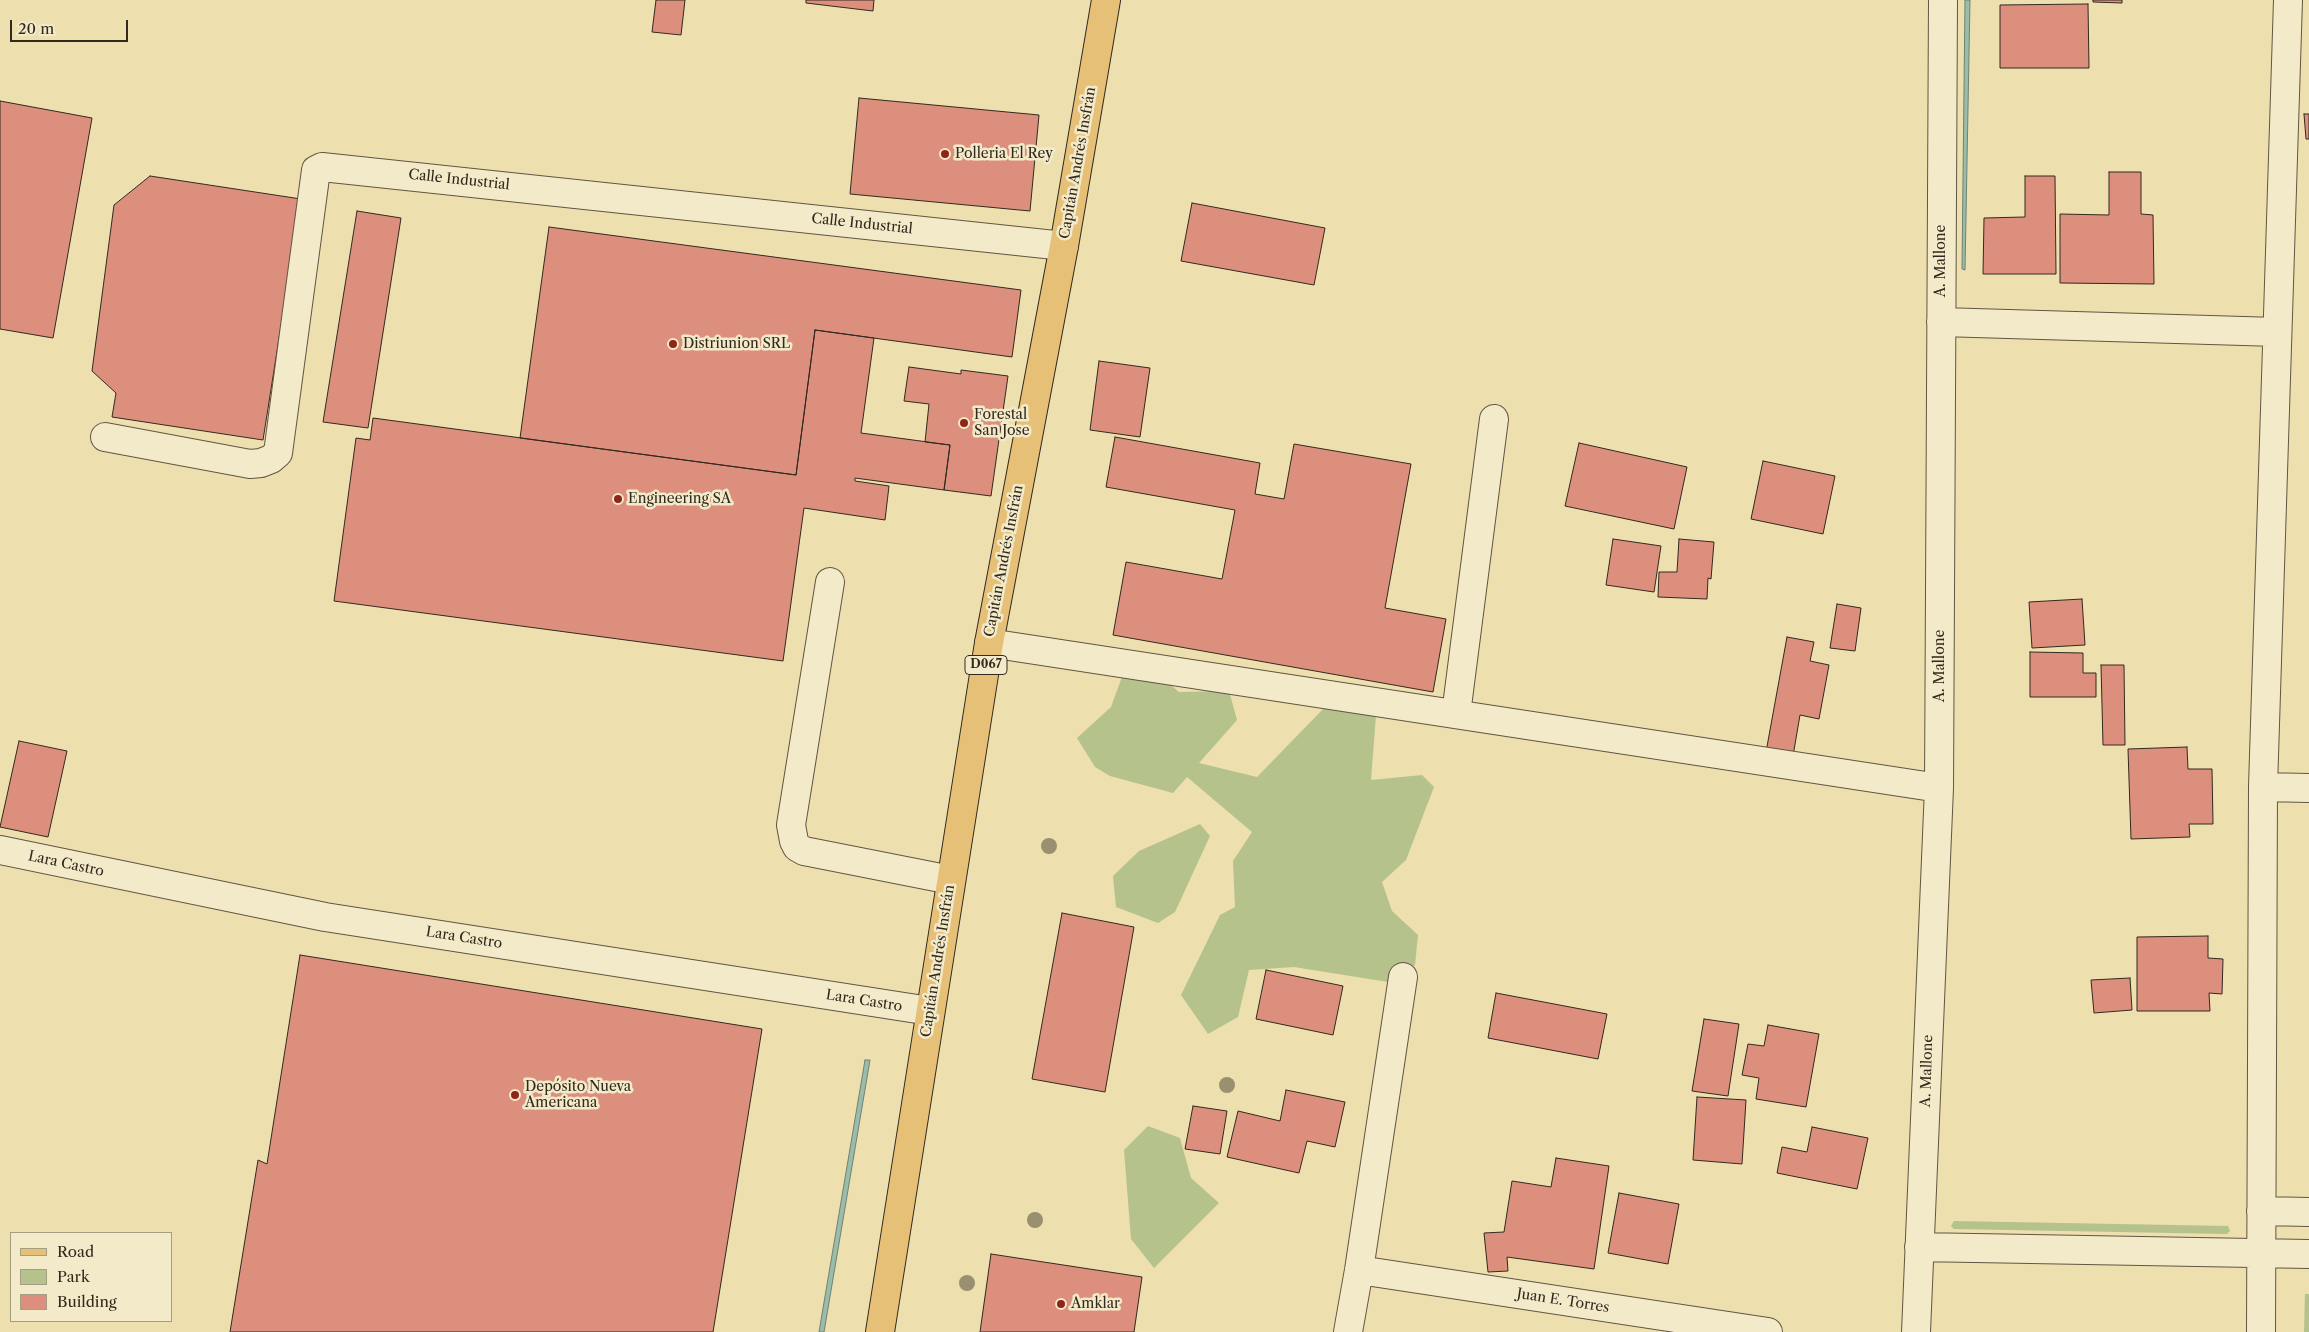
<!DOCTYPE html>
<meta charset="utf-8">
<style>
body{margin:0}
#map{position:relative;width:2309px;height:1332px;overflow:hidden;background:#eddfae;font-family:"Libre Caslon Text",serif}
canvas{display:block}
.legend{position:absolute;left:10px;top:1232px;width:162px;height:90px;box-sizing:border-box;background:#f3eaca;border:1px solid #a69d85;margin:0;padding:6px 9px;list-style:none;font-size:15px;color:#32291e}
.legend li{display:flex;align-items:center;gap:10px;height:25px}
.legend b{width:25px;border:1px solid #a69d85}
.scale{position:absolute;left:10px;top:20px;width:118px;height:22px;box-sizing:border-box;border:2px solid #32291e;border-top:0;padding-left:6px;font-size:15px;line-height:18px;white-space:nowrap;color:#32291e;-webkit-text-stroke:4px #f3eaca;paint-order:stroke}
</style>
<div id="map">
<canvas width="2309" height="1332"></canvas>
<ul class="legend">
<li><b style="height:6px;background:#e6c077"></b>Road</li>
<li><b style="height:14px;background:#b5c28c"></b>Park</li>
<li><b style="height:14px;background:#dd8f7e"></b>Building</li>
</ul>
<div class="scale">20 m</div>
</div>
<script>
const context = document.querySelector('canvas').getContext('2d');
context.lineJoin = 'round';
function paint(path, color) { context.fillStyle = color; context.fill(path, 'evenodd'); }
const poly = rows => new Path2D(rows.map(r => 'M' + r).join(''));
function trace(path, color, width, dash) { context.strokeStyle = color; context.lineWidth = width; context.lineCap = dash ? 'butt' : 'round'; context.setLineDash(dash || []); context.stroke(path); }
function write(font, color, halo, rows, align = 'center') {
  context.font = font + ' "Libre Caslon Text",serif'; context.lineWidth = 5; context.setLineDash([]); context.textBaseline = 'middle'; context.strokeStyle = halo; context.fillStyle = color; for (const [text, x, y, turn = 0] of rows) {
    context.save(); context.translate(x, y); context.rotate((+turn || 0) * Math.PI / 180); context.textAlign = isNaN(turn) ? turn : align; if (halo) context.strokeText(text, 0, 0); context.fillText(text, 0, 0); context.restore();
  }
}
const green = poly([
 [1142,661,1179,692,1229,691,1237,720,1199,763,1257,777,1326,706,1376,715,1371,780,1422,775,1434,787,1406,860,1382,882,1392,911,1418,935,1415,965,1388,982,1294,967,1249,970,1238,1017,1208,1034,1181,995,1220,915,1235,907,1233,861,1252,832,1187,777,1173,793,1110,776,1095,767,1077,738,1111,707,1127,663],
 [1200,824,1210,836,1175,912,1158,923,1116,907,1113,876,1139,851],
 [1148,1126,1180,1138,1191,1178,1219,1203,1154,1268,1131,1239,1124,1150],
 [1954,1221,2228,1226,2230,1231,2227,1234,1954,1229,1951,1226],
 [2305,1294,2309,1294,2309,1332,2304,1332]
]);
const water = poly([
 [1965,0,1970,0,1965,270,1962,269,1965,0],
 [865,1060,870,1060,824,1332,819,1332,865,1060]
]);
const building = poly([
 [656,0,685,0,681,35,652,32,656,0],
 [806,0,874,0,873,11,806,3,806,0],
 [2093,0,2122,0,2122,3,2093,2,2093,0],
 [2088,4,2089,68,2000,68,2000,5,2088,4],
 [859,98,1039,115,1030,211,850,194,859,98],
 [0,101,92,118,53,338,0,329,0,101],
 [2304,114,2309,114,2309,139,2306,139,2304,114],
 [2109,172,2141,172,2141,214,2153,215,2154,284,2060,283,2060,214,2109,215,2109,172],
 [150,176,301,199,263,440,112,417,116,393,92,371,114,205,150,176],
 [2025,176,2055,176,2056,274,1983,274,1984,218,2025,217,2025,176],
 [1192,203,1325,228,1314,285,1181,261,1192,203],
 [357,211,401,218,368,428,323,422,357,211],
 [549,227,1021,290,1012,357,815,330,796,475,520,438,549,227],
 [815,330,874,338,861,433,950,445,944,490,855,478,855,481,889,486,885,520,804,508,783,661,334,601,356,438,370,440,373,418,796,475,815,330],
 [1099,361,1150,368,1140,437,1090,430,1099,361],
 [909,367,961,374,961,370,1008,376,991,496,944,490,950,445,925,442,929,404,904,401,909,367],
 [1115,437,1260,463,1255,494,1284,499,1294,444,1411,464,1385,608,1446,619,1433,692,1113,635,1126,562,1222,579,1235,510,1106,487,1115,437],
 [1579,443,1687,467,1674,529,1565,506,1579,443],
 [1763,461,1835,476,1823,534,1751,519,1763,461],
 [1613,539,1661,546,1654,592,1606,585,1613,539],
 [1679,539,1714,542,1711,579,1708,578,1707,599,1658,597,1659,572,1677,572,1679,539],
 [2082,599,2085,645,2032,648,2029,602,2082,599],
 [1837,604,1861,608,1855,651,1830,648,1837,604],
 [1787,637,1814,642,1810,661,1829,665,1819,719,1800,715,1793,756,1766,752,1787,637],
 [2030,652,2083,653,2083,673,2096,673,2096,697,2030,697,2030,652],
 [2101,665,2124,665,2125,745,2103,745,2101,665],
 [19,741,67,751,48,837,0,827,19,741],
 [2187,747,2188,769,2212,769,2213,824,2189,824,2190,837,2131,839,2128,749,2187,747],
 [1062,913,1134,927,1105,1092,1032,1079,1062,913],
 [2208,936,2208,958,2223,959,2222,994,2209,993,2210,1011,2137,1011,2137,937,2208,936],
 [300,955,762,1029,713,1332,230,1332,258,1160,267,1164,300,955],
 [1266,970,1343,986,1333,1035,1256,1019,1266,970],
 [2130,978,2132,1010,2094,1013,2091,980,2130,978],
 [1496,993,1607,1014,1598,1059,1488,1038,1496,993],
 [1704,1019,1739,1024,1728,1096,1692,1091,1704,1019],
 [1768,1025,1819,1034,1806,1107,1756,1099,1759,1078,1742,1075,1748,1044,1764,1046,1768,1025],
 [1286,1090,1345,1102,1335,1147,1307,1141,1299,1173,1227,1157,1238,1111,1280,1121,1286,1090],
 [1697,1097,1746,1100,1742,1164,1693,1160,1697,1097],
 [1193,1106,1227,1111,1220,1154,1185,1149,1193,1106],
 [1812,1127,1868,1138,1857,1189,1777,1173,1782,1147,1807,1152,1812,1127],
 [1556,1158,1609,1166,1594,1269,1507,1257,1508,1271,1488,1272,1484,1233,1504,1232,1512,1181,1551,1187,1556,1158],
 [1619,1193,1679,1204,1668,1264,1608,1253,1619,1193],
 [991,1254,1142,1277,1134,1332,980,1332,991,1254]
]);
const minor = poly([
 [1941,322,2277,332],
 [105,437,250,464,261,463,271,459,278,453,316,170,322,167,1064,246],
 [830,582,791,825,794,841,797,847,804,851,951,880],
 [989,643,1939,788],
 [1456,714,1494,419],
 [2263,787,2309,788],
 [0,850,325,917,930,1011],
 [2261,1211,2309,1212],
 [1919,1247,2309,1254],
 [1359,1270,1768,1332],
 [1348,1332,1359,1270,1403,977],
 [1916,1332,1939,788,1943,0],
 [2261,1332,2263,787,2288,0]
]);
const major = poly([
 [880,1332,989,643,1064,246,1106,0]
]);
const trees = [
 [1049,846],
 [1227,1085],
 [1035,1220],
 [967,1283]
];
const markers = [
 [945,154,5,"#8f2418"],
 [673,344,5,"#8f2418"],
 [964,423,5,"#8f2418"],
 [618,499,5,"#8f2418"],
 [515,1095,5,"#8f2418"],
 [1061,1304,5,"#8f2418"]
];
const shields = [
 [986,665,42]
];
const shieldNames = [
 ["D067",986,665]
];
const poiNames = [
 ["Polleria El Rey",955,154],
 ["Distriunion SRL",683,344],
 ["Forestal",974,415],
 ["San Jose",974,431],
 ["Engineering SA",628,499],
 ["Depósito Nueva",525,1087],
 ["Americana",525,1103],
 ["Amklar",1071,1304]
];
const streetNames = [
 ["Capitán Andrés Insfrán",1078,163,-80],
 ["Calle Industrial",459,180,6],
 ["Calle Industrial",862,224,6],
 ["A. Mallone",1941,261,-90],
 ["Capitán Andrés Insfrán",1004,561,-79],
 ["A. Mallone",1940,666,-90],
 ["Lara Castro",66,864,12],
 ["Lara Castro",464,938,9],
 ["Capitán Andrés Insfrán",938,961,-81],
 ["Lara Castro",864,1001,9],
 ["A. Mallone",1927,1071,-88],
 ["Juan E. Torres",1563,1301,9]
];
paint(green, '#b5c28c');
paint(water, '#99bdaa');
trace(water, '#708272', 1);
paint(building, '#dd8f7e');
trace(building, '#32291e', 1);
trace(minor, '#615642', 30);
trace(major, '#32291e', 30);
trace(minor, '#f3eaca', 28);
trace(major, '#e6c077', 28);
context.fillStyle = '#98906e';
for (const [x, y] of trees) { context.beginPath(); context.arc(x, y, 8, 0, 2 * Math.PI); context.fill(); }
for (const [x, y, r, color] of markers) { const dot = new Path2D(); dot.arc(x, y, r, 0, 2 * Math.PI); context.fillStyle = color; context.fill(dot); trace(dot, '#f3eaca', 2); }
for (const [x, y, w] of shields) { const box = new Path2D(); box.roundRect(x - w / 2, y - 9.5, w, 19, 4); context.fillStyle = '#f3eaca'; context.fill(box); trace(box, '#32291e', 1); }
write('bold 12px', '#32291e', null, shieldNames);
write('14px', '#32291e', '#f3eaca', poiNames, 'left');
write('14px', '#32291e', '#f3eaca', streetNames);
</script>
